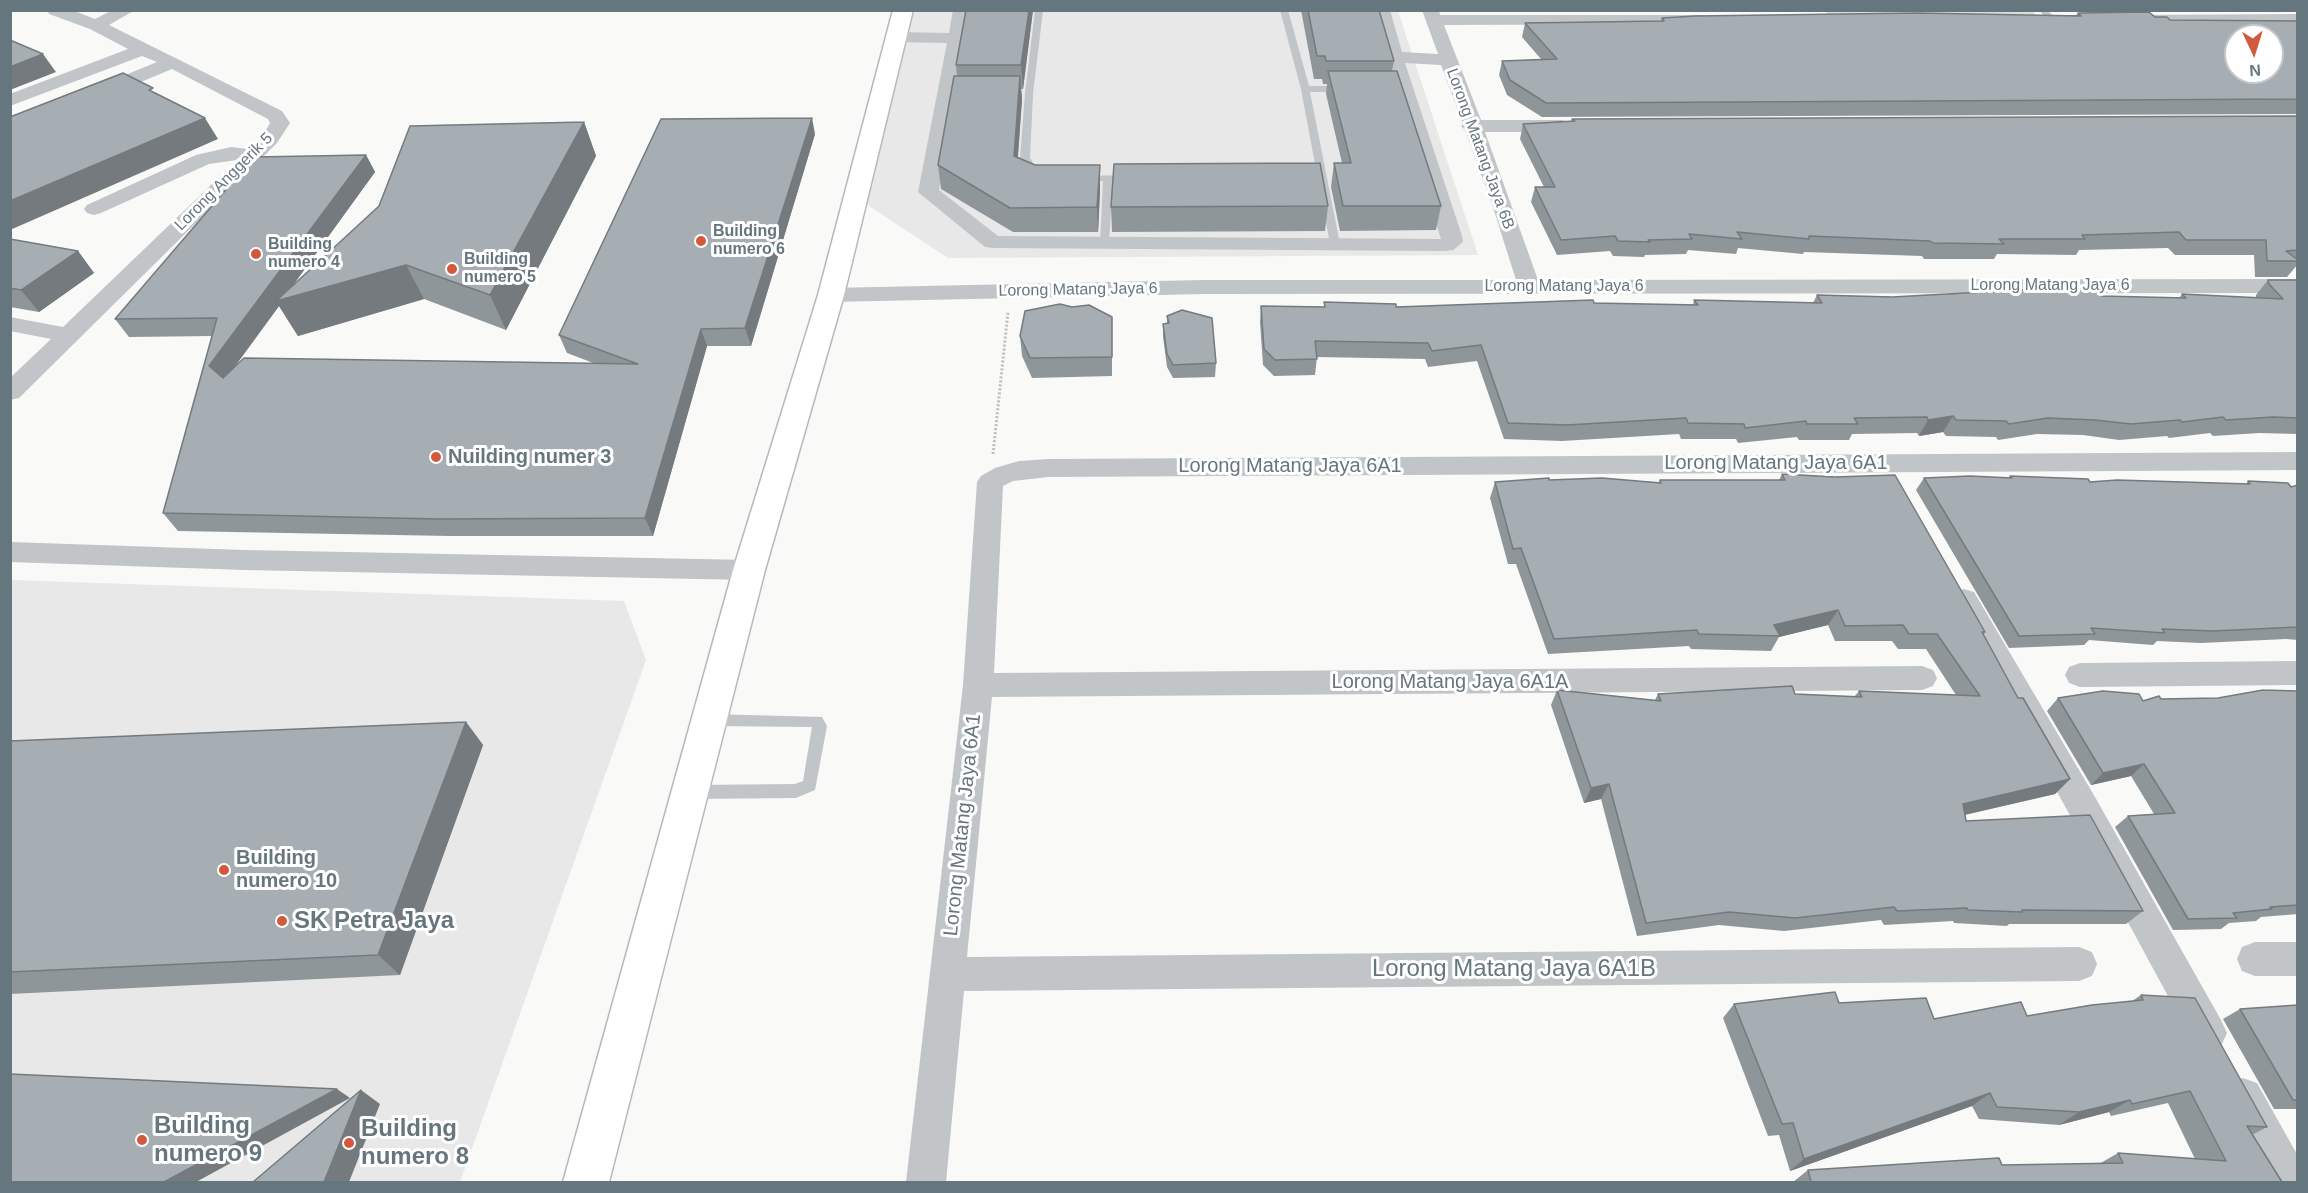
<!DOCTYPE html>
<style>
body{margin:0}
#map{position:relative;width:2308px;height:1193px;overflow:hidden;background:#f9f9f7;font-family:Helvetica,sans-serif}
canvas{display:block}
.frame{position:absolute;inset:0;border:12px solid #66767f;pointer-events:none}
.north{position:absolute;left:2224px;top:24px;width:60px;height:60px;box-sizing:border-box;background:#fff;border:2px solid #c2c8cc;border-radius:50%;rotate:176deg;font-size:16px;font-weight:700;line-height:24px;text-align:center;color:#66767f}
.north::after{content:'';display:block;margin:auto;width:21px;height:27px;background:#d2593e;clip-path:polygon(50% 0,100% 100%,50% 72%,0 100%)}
</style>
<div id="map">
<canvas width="2308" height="1193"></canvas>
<div class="frame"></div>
<div class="north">N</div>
</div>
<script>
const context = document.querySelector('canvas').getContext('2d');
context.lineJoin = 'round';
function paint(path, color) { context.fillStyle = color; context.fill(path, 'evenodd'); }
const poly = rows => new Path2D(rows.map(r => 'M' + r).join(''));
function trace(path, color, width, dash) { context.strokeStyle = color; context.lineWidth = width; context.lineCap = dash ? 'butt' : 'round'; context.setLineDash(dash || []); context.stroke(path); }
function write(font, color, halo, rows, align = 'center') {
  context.font = font + ' Helvetica,sans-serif'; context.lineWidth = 6; context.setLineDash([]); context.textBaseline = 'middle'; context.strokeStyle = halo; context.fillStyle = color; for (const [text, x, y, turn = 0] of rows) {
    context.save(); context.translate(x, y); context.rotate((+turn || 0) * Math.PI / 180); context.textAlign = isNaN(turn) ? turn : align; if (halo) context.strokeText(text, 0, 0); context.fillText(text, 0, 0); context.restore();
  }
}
const built = poly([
 [914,11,1398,11,1478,255,948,258,863,202],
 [11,580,624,601,646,660,460,1182,11,1182]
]);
const green = poly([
 [2031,10,2036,15,1829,16,1825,11]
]);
const path = poly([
 [993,454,1008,312]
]);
const lane = poly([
 [1035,10,1043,10,1033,94,1030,158,1037,169,1043,173,1038,176,1030,173,1020,158,1025,94,1035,10],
 [1280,10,1288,10,1309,86,1345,86,1349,89,1345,92,1310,92,1340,244,1335,247,1330,244,1301,89,1280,10],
 [2039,10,2048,10,2056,20,2049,22,2039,10],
 [1130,175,1135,178,1133,180,1113,181,1109,242,1104,245,1100,244,1103,181,1083,182,1078,179,1083,176,1130,175],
 [711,714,822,717,827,726,815,790,796,798,690,799,685,797,682,792,685,787,690,785,795,784,803,781,812,727,711,726,706,724,704,720,706,716,711,714]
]);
const street = poly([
 [47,10,72,10,95,19,113,10,135,10,109,25,282,111,290,123,277,143,19,398,10,400,10,378,51,339,10,331,10,317,63,327,237,160,209,164,101,213,94,215,87,213,84,209,87,205,196,155,231,147,249,149,263,135,270,123,268,119,172,69,105,97,91,97,89,93,91,89,157,62,142,56,10,106,10,94,128,49,90,29,49,14,47,10],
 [953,10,970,10,939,190,998,236,1441,239,1394,89,1373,10,1390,10,1402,52,1438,54,1422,10,1439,10,1440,15,1701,15,1707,16,1710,20,1707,24,1444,25,1481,120,1562,120,1569,122,1572,126,1569,130,1562,132,1485,132,1538,280,2298,279,2298,293,1204,294,831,302,823,300,820,295,823,290,831,288,1204,280,1516,280,1491,201,1465,130,1461,126,1463,124,1441,65,1405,63,1462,236,1463,242,1453,250,1445,251,993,248,985,247,918,192,947,43,895,42,889,41,886,37,889,33,895,32,949,33,953,10],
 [2298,14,2298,24,2131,25,2125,24,2122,20,2125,16,2131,15,2298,14],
 [2298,452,2298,470,1048,477,1013,481,1003,486,994,673,1922,666,1933,670,1937,678,1933,686,1922,690,992,697,967,957,2079,947,2092,952,2097,964,2092,976,2079,981,964,991,946,1182,906,1182,963,685,977,482,981,476,995,468,1019,461,1048,459,2298,452],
 [10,542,245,550,749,560,759,563,763,570,759,577,749,580,245,570,10,562,10,542],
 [1964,589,1974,592,2095,797,2221,1020,2227,1033,2221,1046,2208,1051,2195,1046,2071,817,1950,600,1954,592,1964,589],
 [2298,661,2298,685,2080,687,2069,683,2065,675,2069,667,2080,663,2298,661],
 [2255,942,2298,942,2298,976,2255,976,2242,971,2237,959,2242,947,2255,942],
 [2243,1078,2257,1083,2298,1156,2298,1182,2268,1182,2229,1111,2224,1097,2229,1083,2243,1078]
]);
const secondary = poly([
 [893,10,913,10,844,295,765,570,609,1182,563,1182,733,570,818,295,893,10]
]);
const wall = poly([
 [966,10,1033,10,1023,89,1021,89,1022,99,1018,157,1035,165,1100,165,1100,190,1098,232,1013,232,941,189,938,165,957,76,956,65],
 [1301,10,1379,10,1394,61,1392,71,1441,206,1436,230,1340,231,1331,187,1334,163,1342,163,1326,94,1327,84,1323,84,1322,79,1314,79],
 [2053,10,2124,10,2123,12,2055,12],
 [2078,13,2155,17,2170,20,2298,21,2298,114,1542,117,1507,95,1499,75,1502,61,1541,59,1522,37,1525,23,1661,21,1662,18,2076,15],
 [2298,116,2298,264,2287,277,2255,277,2254,255,2175,255,2168,248,2079,250,2076,255,1997,254,1994,259,1924,259,1922,256,1804,252,1803,254,1738,248,1736,254,1688,250,1686,254,1645,255,1644,257,1613,256,1610,251,1557,255,1531,202,1535,187,1544,187,1520,139,1523,124,1571,121,1572,119],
 [584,122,596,156,506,330,424,299,298,336,279,306,233,369,596,364,567,353,559,335,815,134,751,346,707,346,653,536,450,536,178,531,163,513,212,336,129,337,115,319,366,155,375,172,294,284],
 [1328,206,1325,231,1112,232,1111,207],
 [10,239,78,251,94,273,39,312,10,307],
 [2268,280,2298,280,2298,434,2259,433,2213,436,2210,433,2169,438,2167,436,2119,440,2083,435,2037,434,1998,440,1996,437,1946,436,1943,432,1919,436,1917,433,1852,434,1849,440,1799,440,1797,437,1738,443,1736,439,1681,439,1679,434,1562,441,1504,439,1477,361,1428,367,1425,359,1317,357,1315,375,1274,376,1263,365,1260,322,1261,306,1324,307,1324,302,1396,307,1594,303,1693,305,1694,300,1813,303,1817,295,1892,297,2102,296,2179,298,2182,294,2256,298,2256,295],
 [1167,316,1216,363,1215,377,1173,378,1167,367,1163,337,1163,324,1167,323],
 [1112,317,1112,376,1032,378,1022,356,1020,336],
 [1782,474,1985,632,1983,635,2018,698,2070,779,2055,794,1965,815,1966,821,2143,911,2126,924,2009,924,2007,926,1954,923,1953,921,1884,925,1881,920,1784,931,1719,925,1637,936,1601,799,1584,803,1551,705,1557,690,1655,700,1658,694,1795,694,1854,697,1859,691,1956,695,1926,649,1898,649,1892,641,1835,641,1828,625,1779,637,1771,651,1691,649,1689,646,1548,654,1516,564,1508,564,1490,498,1495,482,1549,480,1659,482,1660,480,1779,480],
 [2010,476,2090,482,2246,484,2248,481,2291,487,2298,485,2298,640,2286,639,2201,643,2157,641,2153,645,2089,640,2084,645,2009,648,1916,490,1924,478,2009,478],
 [2298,691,2298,914,2261,917,2256,921,2229,923,2221,929,2173,930,2115,827,2128,816,2154,814,2131,776,2091,785,2047,711,2058,698,2143,701,2218,698],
 [466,722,483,745,400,975,10,994,10,741],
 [2141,995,2267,1127,2252,1135,2282,1182,1793,1182,1808,1170,2099,1164,2118,1153,2195,1159,2168,1103,2111,1116,2109,1112,2059,1125,1979,1119,1972,1106,1790,1171,1779,1135,1768,1136,1723,1018,1734,1004,1839,1003,1934,1019,2027,1016,2132,1001],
 [2298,1005,2298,1109,2274,1109,2223,1019,2240,1009]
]);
const shadedWall = poly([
 [1029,10,1033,10,1023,89,1021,65],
 [43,54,56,72,10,90,10,67],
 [1020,76,1022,99,1016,180,1014,156],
 [205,118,218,139,10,230,10,201],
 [812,118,815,134,751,346,745,328],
 [584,122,596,156,506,330,490,295],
 [366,155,375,172,283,299,406,265,424,299,298,336,279,306,222,384,209,366],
 [1100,165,1100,190,1098,232,1097,207],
 [78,251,94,273,39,312,21,290],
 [701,329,707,346,653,536,645,518],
 [1953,416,1943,432,1919,436,1928,420],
 [1838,610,1828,625,1779,637,1780,636,1774,625],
 [466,722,483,745,400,975,378,955],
 [2144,764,2131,776,2091,785,2103,773],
 [2070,779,2055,794,1950,818,1963,804],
 [1609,784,1601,799,1584,803,1591,788],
 [337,1089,350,1098,196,1182,164,1182],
 [361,1090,380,1104,349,1182,324,1182],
 [1990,1093,1972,1106,1790,1171,1804,1159],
 [2130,1100,2109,1112,2059,1125,2079,1112]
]);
const building = poly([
 [966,10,1029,10,1021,65,956,65,966,10],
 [1308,10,1379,10,1394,61,1326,61,1325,56,1317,56,1308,10],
 [2149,12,2155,17,2167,17,2170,20,2298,21,2298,99,1546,103,1510,80,1502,61,1557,59,1525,23,1664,21,1662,18,1695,16,1918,13,2081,16,2078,13,2149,12],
 [2236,36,2272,36,2272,72,2236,72,2236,36],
 [10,40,43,54,10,67,10,40],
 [1328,71,1397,71,1441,206,1343,206,1334,163,1351,163,1328,71],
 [123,73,153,88,149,90,205,118,10,201,10,117,123,73],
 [954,76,1020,76,1014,156,1035,165,1100,165,1097,207,1010,208,938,165,954,76],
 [2298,116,2298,250,2286,251,2298,260,2298,261,2267,261,2266,240,2186,240,2179,232,2082,235,2085,239,1999,239,2004,244,1933,243,1930,241,1809,236,1809,239,1737,232,1742,239,1689,234,1692,239,1648,240,1650,242,1618,241,1615,236,1561,240,1535,187,1555,187,1523,124,1575,121,1572,119,2298,116],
 [812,118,745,328,701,329,645,518,439,519,163,513,217,318,115,319,254,157,366,155,209,366,223,378,244,358,638,364,559,335,661,119,812,118],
 [584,122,490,295,406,265,276,301,379,206,410,126,584,122],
 [1320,163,1328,206,1111,207,1114,164,1320,163],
 [10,239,78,251,21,290,10,288,10,239],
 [2268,280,2298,280,2298,418,2273,417,2226,420,2223,417,2182,422,2180,420,2131,424,2095,420,2048,418,2009,424,2006,421,1956,420,1953,416,1928,420,1927,417,1854,418,1858,424,1807,424,1806,421,1745,428,1744,424,1688,423,1686,418,1567,425,1508,423,1481,345,1432,351,1428,343,1315,341,1317,359,1275,360,1264,349,1261,306,1325,307,1324,302,1396,304,1396,307,1593,300,1594,303,1698,305,1694,300,1822,303,1817,295,1892,297,2095,286,2102,296,2186,298,2182,294,2283,299,2269,284,2268,280],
 [1060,304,1072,307,1089,305,1112,317,1112,357,1030,358,1020,336,1025,311,1060,304],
 [1182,310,1212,318,1216,363,1173,365,1167,354,1163,324,1169,323,1167,316,1182,310],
 [1782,474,1835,477,1895,475,1985,632,1982,632,2018,698,2023,698,2070,779,1963,804,1966,821,2090,815,2143,911,2022,910,2022,912,1968,910,1967,908,1897,911,1894,907,1795,918,1729,912,1646,923,1609,784,1591,788,1557,690,1661,701,1658,694,1792,686,1795,694,1862,697,1859,691,1980,696,1937,634,1909,634,1903,625,1845,626,1838,610,1774,625,1780,636,1699,634,1697,630,1554,639,1521,548,1513,549,1495,482,1549,478,1549,480,1602,478,1661,483,1660,480,1785,480,1782,474],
 [1970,476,2012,478,2010,476,2088,479,2090,482,2117,480,2250,484,2248,481,2288,483,2291,487,2298,485,2298,627,2213,631,2162,629,2165,633,2091,628,2095,634,2019,636,1924,478,1970,476],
 [2263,690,2298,691,2298,905,2270,907,2272,909,2233,913,2237,918,2188,919,2128,816,2175,813,2144,764,2103,773,2058,698,2103,691,2139,694,2143,701,2159,696,2161,699,2218,698,2263,690],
 [466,722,378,955,10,972,10,741,466,722],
 [1835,992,1839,1003,1926,998,1934,1019,2021,1002,2027,1016,2092,1005,2143,1000,2141,995,2195,998,2267,1127,2247,1126,2282,1182,1811,1182,1808,1170,1999,1158,2002,1165,2123,1163,2118,1153,2226,1161,2190,1091,2132,1104,2130,1100,2079,1112,1997,1107,1990,1093,1804,1159,1793,1123,1782,1124,1734,1004,1835,992],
 [2298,1005,2298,1100,2293,1100,2240,1009,2298,1005],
 [10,1074,337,1089,164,1182,10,1182,10,1074],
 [361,1090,324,1182,253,1182,361,1090]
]);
const markers = [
 [701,241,6,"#d2593e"],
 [256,254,6,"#d2593e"],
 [452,269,6,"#d2593e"],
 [436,457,6,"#d2593e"],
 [224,870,6,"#d2593e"],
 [282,921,6,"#d2593e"],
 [142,1140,6,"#d2593e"],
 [349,1143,6,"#d2593e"]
];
const farStreetnames = [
 ["Lorong Matang Jaya 6B",1480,149,70],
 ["Lorong Anggerik 5",224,182,-45],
 ["Lorong Matang Jaya 6",2050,286],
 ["Lorong Matang Jaya 6",1564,287],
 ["Lorong Matang Jaya 6",1078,290,-1]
];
const farPoinames = [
 ["Building",713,232],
 ["numero 6",713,250],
 ["Building",268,245],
 ["numero 4",268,263],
 ["Building",464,260],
 ["numero 5",464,278]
];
const poiNames = [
 ["Nuilding numer 3",448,457],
 ["Building",236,858],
 ["numero 10",236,881]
];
const streetNames = [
 ["Lorong Matang Jaya 6A1",1776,463],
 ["Lorong Matang Jaya 6A1",1290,466],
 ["Lorong Matang Jaya 6A1A",1450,682],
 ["Lorong Matang Jaya 6A1",963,825,-84]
];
const nearPoinames = [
 ["SK Petra Jaya",294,921],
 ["Building",154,1126],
 ["numero 9",154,1154],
 ["Building",361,1129],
 ["numero 8",361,1157]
];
const nearStreetnames = [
 ["Lorong Matang Jaya 6A1B",1514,969]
];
paint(built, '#e7e8e7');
paint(green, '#daded7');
trace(secondary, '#b3b9bd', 3);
trace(path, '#bbbec0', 3, [2, 2]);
paint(lane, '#c1c5c8');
paint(street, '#c1c5c8');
paint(secondary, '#fff');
paint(wall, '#8f969a');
paint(shadedWall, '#747a7d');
paint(building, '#a6aeb3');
trace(building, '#747a7d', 1.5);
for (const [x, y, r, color] of markers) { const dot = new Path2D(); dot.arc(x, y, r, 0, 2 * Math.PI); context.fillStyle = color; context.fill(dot); trace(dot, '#fff', 2); }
write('16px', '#66767f', '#fff', farStreetnames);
write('bold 16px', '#66767f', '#fff', farPoinames, 'left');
write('bold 20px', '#66767f', '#fff', poiNames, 'left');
write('20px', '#66767f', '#fff', streetNames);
write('bold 24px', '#66767f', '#fff', nearPoinames, 'left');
write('24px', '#66767f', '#fff', nearStreetnames);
</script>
